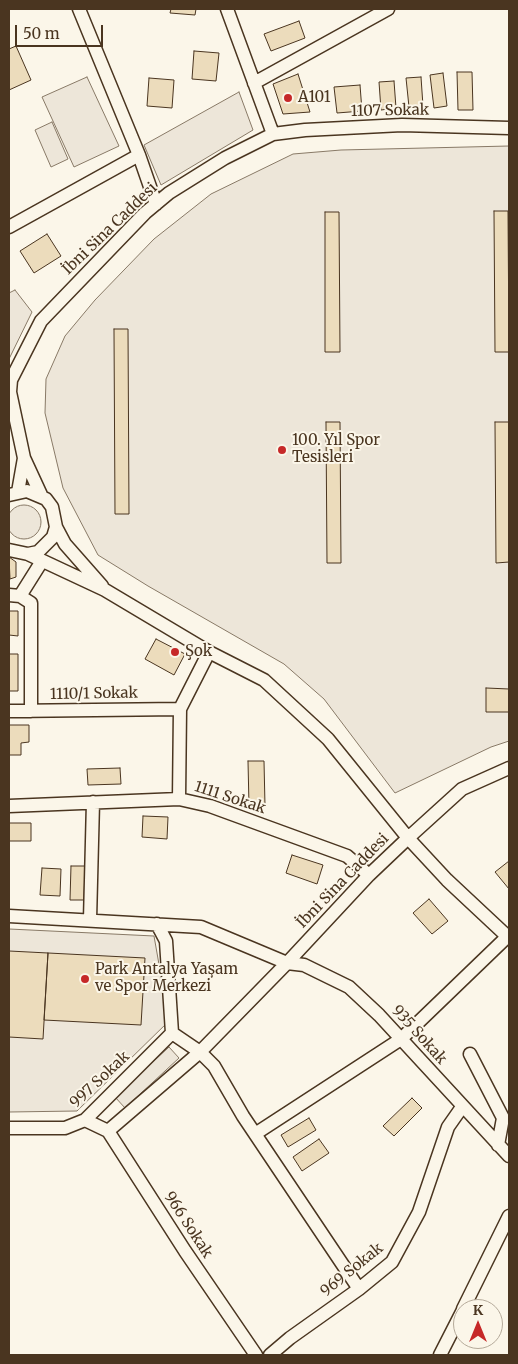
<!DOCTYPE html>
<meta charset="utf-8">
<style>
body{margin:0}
#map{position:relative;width:518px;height:1364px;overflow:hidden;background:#fbf6e9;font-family:Merriweather,serif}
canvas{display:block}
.frame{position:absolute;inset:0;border:10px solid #4a3520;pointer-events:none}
.north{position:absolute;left:453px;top:1299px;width:50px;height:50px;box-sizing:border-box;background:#fbf6e9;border:1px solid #b4a999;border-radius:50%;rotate:0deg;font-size:14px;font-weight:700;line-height:20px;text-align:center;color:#4a3520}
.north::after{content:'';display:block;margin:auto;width:18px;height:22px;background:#c62828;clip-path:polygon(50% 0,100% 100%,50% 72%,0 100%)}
.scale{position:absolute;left:15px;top:25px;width:88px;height:22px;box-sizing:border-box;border:2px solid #4a3520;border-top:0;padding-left:6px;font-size:15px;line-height:18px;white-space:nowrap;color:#4a3520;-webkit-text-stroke:4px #fbf6e9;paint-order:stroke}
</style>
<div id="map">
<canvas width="518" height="1364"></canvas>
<div class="frame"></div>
<div class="north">K</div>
<div class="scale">50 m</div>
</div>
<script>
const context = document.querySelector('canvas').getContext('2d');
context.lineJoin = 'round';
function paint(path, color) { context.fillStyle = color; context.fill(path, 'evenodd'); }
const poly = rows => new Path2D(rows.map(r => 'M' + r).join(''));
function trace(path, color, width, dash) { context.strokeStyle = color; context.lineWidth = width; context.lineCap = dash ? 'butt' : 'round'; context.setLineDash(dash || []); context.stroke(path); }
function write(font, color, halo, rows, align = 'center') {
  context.font = font + ' Merriweather,serif'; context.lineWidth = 4; context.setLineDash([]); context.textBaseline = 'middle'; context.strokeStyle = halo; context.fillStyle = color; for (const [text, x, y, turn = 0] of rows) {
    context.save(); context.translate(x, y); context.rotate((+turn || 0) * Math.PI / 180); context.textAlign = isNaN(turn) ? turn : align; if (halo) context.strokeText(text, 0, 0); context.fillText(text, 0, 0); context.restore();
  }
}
const green = poly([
 [87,77,119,146,74,167,42,97,87,77],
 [239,92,253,130,161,185,144,145,239,92],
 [52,122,68,159,51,167,35,130,52,122],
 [509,146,509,741,491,747,395,793,324,699,284,664,148,586,98,555,63,488,45,413,46,379,65,336,95,300,154,239,211,194,293,154,341,150,509,146],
 [15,290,32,312,9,359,9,293,15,290],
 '7 522a17 17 0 1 1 34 0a17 17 0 1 1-34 0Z',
 [9,929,154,936,169,1021,77,1111,9,1112,9,929],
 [169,1047,179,1058,125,1108,115,1097,169,1047]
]);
const building = poly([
 [171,9,196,9,195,15,170,13,171,9],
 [299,21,305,38,271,51,264,34,299,21],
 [16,46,31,80,9,90,9,49,16,46],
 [194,51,219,53,216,81,192,79,194,51],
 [457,72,472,72,473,110,458,110,457,72],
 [443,73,447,106,434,108,430,75,443,73],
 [298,74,310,112,283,114,273,84,298,74],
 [421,77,423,106,409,107,406,78,421,77],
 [149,78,174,80,172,108,147,106,149,78],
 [394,81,396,108,381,110,379,82,394,81],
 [360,85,362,111,337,113,334,87,360,85],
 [494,211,508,211,509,352,495,352,494,211],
 [325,212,339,212,340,352,325,352,325,212],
 [47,234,61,256,34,273,20,251,47,234],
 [114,329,128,329,129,514,115,514,114,329],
 [326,422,340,422,341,563,327,563,326,422],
 [495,422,509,422,509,562,496,563,495,422],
 [9,557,16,562,16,577,10,579,9,557],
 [9,611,18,611,18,636,9,635,9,611],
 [156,639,185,654,174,675,145,659,156,639],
 [9,654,18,654,18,691,9,691,9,654],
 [486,688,509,689,509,712,486,712,486,688],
 [9,725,29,725,29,742,21,743,21,755,9,755,9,725],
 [248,761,264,761,265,806,249,806,248,761],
 [120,768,121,784,88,785,87,769,120,768],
 [143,816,168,817,167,839,142,837,143,816],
 [9,823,31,823,31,841,9,841,9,823],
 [292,855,323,865,317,884,286,873,292,855],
 [509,861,509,889,495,872,509,861],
 [71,866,85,866,84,900,70,900,71,866],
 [42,868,61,869,60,896,40,895,42,868],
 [429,899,448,921,432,934,413,913,429,899],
 [9,951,48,953,43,1039,9,1037,9,951],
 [48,953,145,958,141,1025,44,1020,48,953],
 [412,1098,422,1108,394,1136,383,1126,412,1098],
 [309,1118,316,1130,288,1147,281,1135,309,1118],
 [319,1139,329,1153,302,1171,293,1157,319,1139]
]);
const minor = poly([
 [79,9,139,155,156,204],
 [254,83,388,9],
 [273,134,305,130,402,125,509,128],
 [9,227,139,155],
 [18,492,24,458],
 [9,495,27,491,46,499,52,507,56,527,53,537,38,552,28,554,9,550],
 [42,497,24,458,10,392,11,380,41,321,145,213,169,193,225,158,273,134,227,9],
 [56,527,65,544,102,586],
 [9,595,20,596,31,603,31,711],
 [20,596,42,561],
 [9,711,180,709],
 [509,768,462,789,408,838,447,880,509,938],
 [179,799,180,709,209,652],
 [9,806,179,799,210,806,347,856,369,875],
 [9,916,201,927,287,963,369,875,408,838,328,739,264,680,209,652,105,590,28,554],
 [90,920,93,802],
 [157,924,166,941,172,1033,200,1052,214,1066,243,1116,359,1289],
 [470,1054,503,1118,498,1145],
 [85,1120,108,1131,185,1251,256,1355],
 [9,1128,65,1128,85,1120,172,1033],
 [108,1131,200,1052,287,963,304,965,349,987,379,1015,509,1156],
 [255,1134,401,1039,509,935],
 [463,1309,509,1216],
 [270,1355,290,1338,359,1289,392,1262,419,1212,448,1127,462,1107],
 [440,1355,463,1310]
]);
const markers = [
 [288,98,5,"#c62828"],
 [282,450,5,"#c62828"],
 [175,652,5,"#c62828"],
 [85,979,5,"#c62828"]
];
const poiNames = [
 ["A101",298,98],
 ["100. Yıl Spor",292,441],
 ["Tesisleri",292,458],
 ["Şok",185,652],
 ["Park Antalya Yaşam",95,970],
 ["ve Spor Merkezi",95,987]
];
const streetNames = [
 ["1107 Sokak",390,111,-1],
 ["İbni Sina Caddesi",110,229,-44],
 ["1110/1 Sokak",94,694,-1],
 ["1111 Sokak",230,798,18],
 ["İbni Sina Caddesi",343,881,-46],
 ["935 Sokak",419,1035,48],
 ["997 Sokak",100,1080,-43],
 ["966 Sokak",188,1225,57],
 ["969 Sokak",352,1270,-39]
];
paint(green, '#ede6d9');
trace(green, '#887966', 1);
paint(building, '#ecdcbc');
trace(building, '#4a3520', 1);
trace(minor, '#4a3520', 15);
trace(minor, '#fbf6e9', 12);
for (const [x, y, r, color] of markers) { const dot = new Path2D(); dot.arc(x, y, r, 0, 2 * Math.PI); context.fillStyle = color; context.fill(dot); trace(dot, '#fbf6e9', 2); }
write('15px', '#4a3520', '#fbf6e9', poiNames, 'left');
write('15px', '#4a3520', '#fbf6e9', streetNames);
</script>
